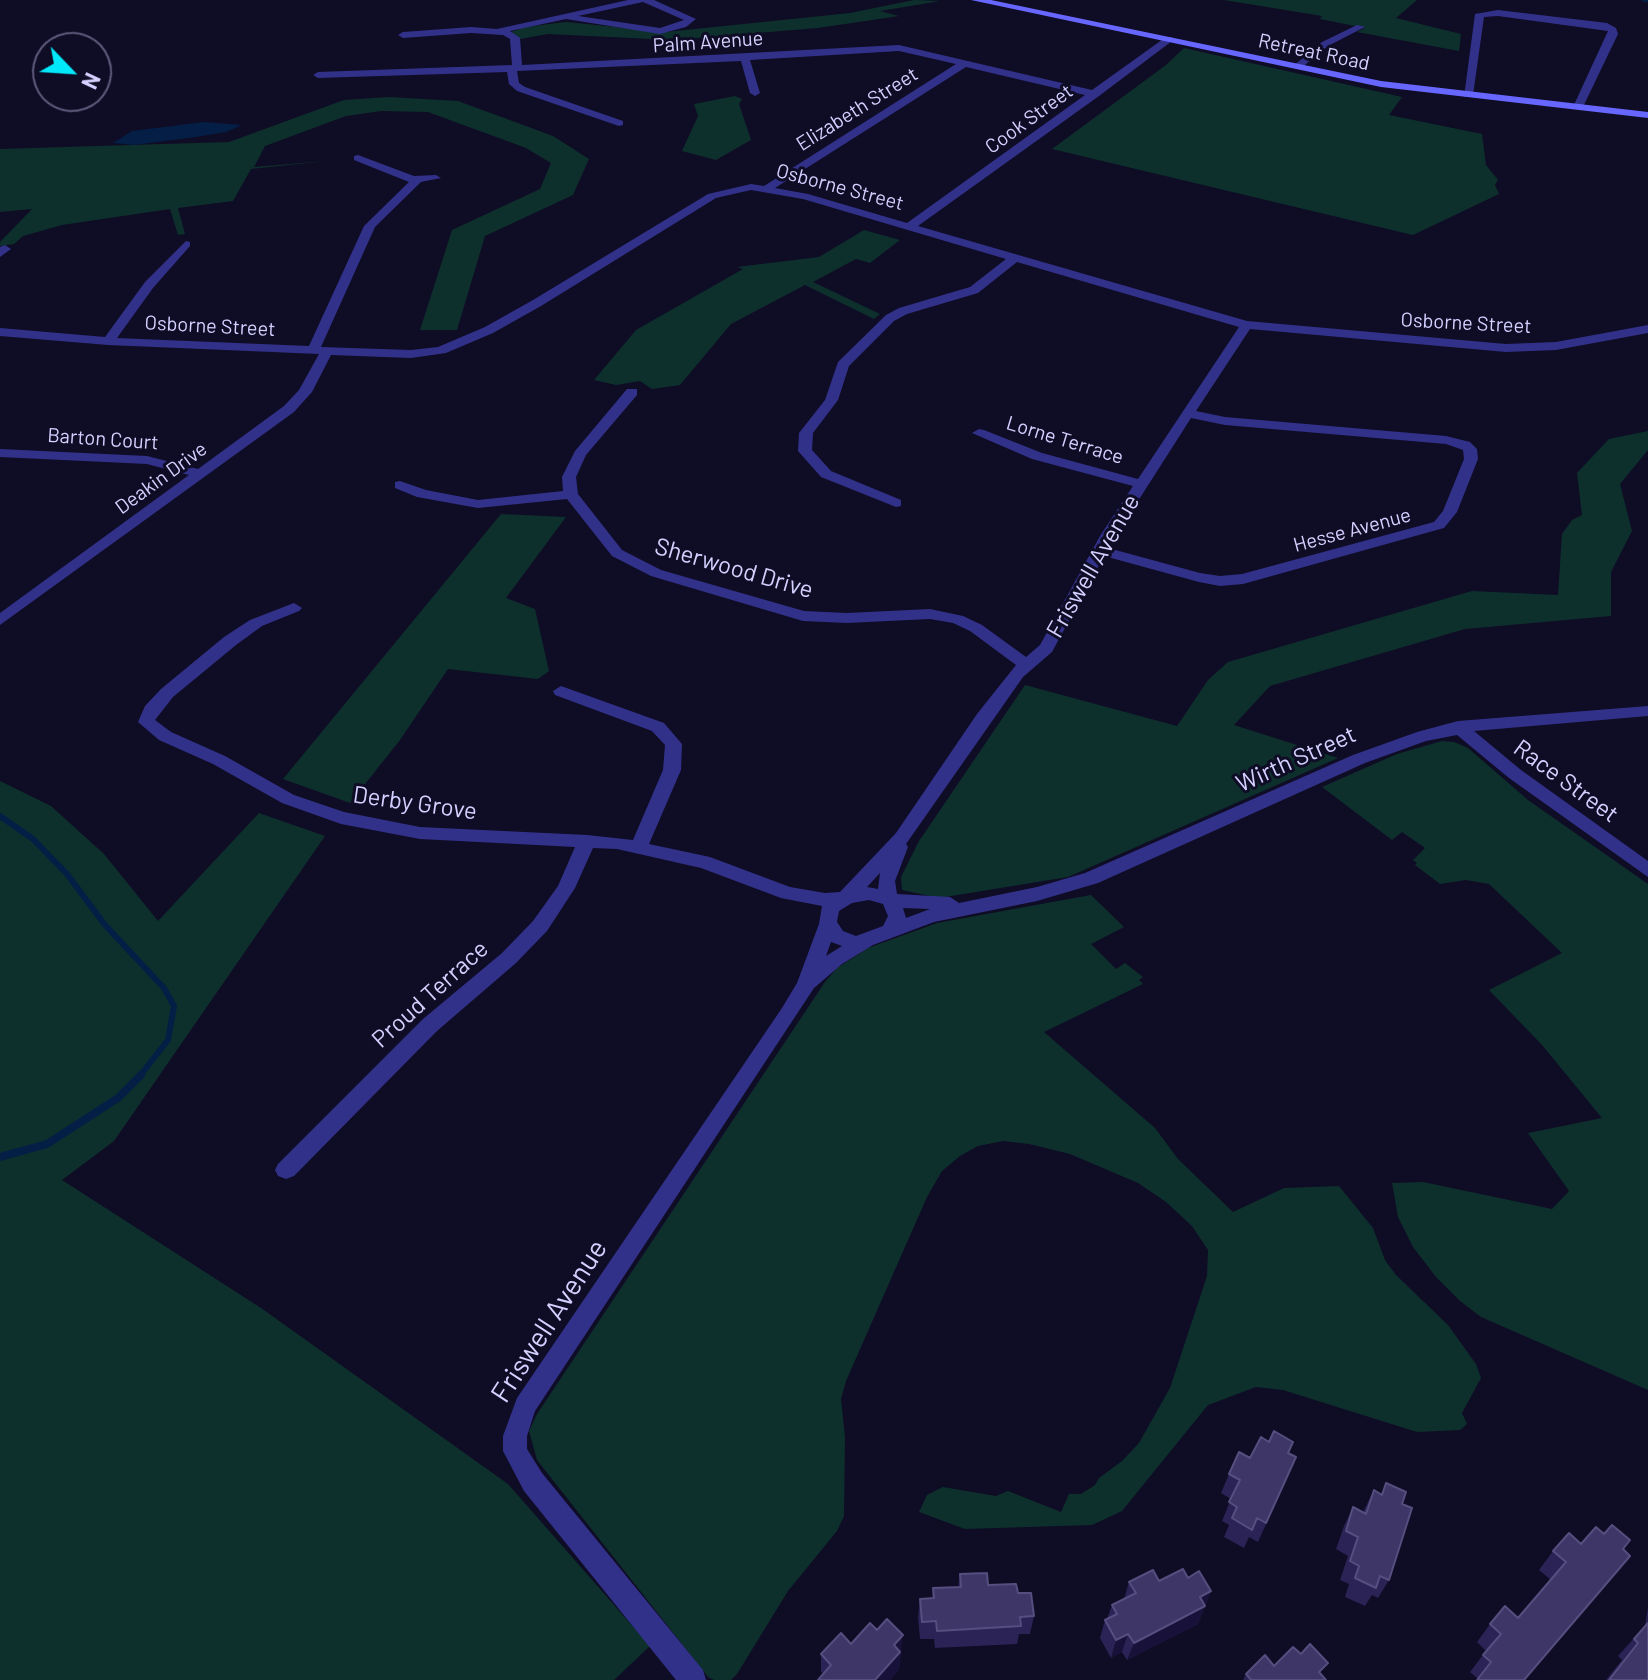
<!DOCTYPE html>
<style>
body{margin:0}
#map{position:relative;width:1648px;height:1680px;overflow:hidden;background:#0f0c25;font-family:Barlow,sans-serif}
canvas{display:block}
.north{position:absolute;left:32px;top:32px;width:80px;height:80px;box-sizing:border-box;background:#0f0c25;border:2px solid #5e5a7c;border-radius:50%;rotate:115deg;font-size:22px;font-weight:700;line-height:32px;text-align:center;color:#d4d0ff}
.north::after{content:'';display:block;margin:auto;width:28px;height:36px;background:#00e9fb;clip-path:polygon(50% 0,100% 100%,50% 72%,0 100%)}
</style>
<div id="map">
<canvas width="1648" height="1680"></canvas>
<div class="north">N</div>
</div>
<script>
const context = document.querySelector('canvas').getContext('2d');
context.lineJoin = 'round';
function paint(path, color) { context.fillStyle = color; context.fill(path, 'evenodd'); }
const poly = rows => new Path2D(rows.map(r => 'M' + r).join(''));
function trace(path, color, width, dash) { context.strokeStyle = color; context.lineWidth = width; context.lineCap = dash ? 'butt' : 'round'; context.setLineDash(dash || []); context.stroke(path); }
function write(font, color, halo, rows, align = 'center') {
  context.font = font + ' Barlow,sans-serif'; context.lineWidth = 6; context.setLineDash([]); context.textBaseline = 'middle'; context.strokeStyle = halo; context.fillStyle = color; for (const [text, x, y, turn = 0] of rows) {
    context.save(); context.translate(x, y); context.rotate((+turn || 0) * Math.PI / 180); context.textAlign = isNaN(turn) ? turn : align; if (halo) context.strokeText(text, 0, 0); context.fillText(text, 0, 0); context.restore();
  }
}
const green = poly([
 [914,0,940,1,880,11,899,16,818,28,673,40,548,34,520,39,511,32,524,27,566,22,666,32,850,13],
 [1224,0,1417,0,1396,18,1461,34,1459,51,1357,32,1365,28,1320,19,1322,16],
 [1184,48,1402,97,1389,115,1482,134,1486,165,1498,180,1495,185,1499,194,1413,235,1052,149,1166,65],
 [735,96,742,99,739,104,751,140,716,160,682,151,698,116,694,104],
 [389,97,458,101,553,136,589,159,573,195,485,236,457,330,420,330,452,230,540,189,551,163,526,148,428,112,381,111,346,116,265,146,254,167,327,161,251,169,233,201,178,208,185,234,178,235,170,209,62,225,23,236,14,244,0,246,0,242,32,209,0,212,0,149,229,142,344,100],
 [864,230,900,240,870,263,856,259,813,282,880,314,874,319,805,285,731,324,680,385,652,389,640,381,616,385,594,380,636,330,743,269,737,267,819,257],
 [1648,431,1648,450,1620,484,1632,531,1611,572,1611,616,1465,629,1270,686,1234,725,1338,758,1068,877,939,898,902,890,901,877,919,841,1025,685,1177,726,1208,680,1228,662,1472,591,1558,595,1562,534,1572,520,1582,515,1577,473,1609,439],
 [501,514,566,517,506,598,535,609,549,671,538,679,448,669,400,740,350,803,283,779],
 [1442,741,1454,742,1468,748,1528,800,1648,884,1648,1390,1481,1317,1460,1301,1436,1277,1413,1247,1398,1217,1392,1183,1423,1182,1552,1209,1569,1191,1528,1133,1602,1118,1542,1045,1489,990,1562,953,1489,884,1466,880,1440,884,1415,865,1417,863,1413,860,1425,848,1402,832,1392,840,1322,787,1397,754],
 [0,781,51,806,104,854,158,921,259,813,325,836,114,1141,62,1180,261,1308,508,1484,650,1646,614,1680,0,1680],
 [1091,895,1124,927,1091,944,1116,969,1125,963,1143,977,1139,980,1143,984,1044,1032,1155,1128,1178,1159,1233,1212,1284,1188,1339,1186,1373,1228,1385,1260,1396,1275,1448,1325,1476,1364,1481,1378,1462,1413,1467,1424,1460,1430,1417,1432,1283,1390,1256,1387,1208,1405,1122,1511,1092,1525,965,1529,919,1512,927,1495,943,1487,996,1496,1008,1491,1061,1512,1069,1494,1081,1494,1095,1485,1099,1478,1122,1461,1139,1443,1170,1388,1207,1276,1208,1250,1192,1226,1166,1202,1138,1183,1070,1154,1029,1144,1003,1141,978,1146,960,1156,942,1171,927,1197,846,1381,841,1399,845,1437,844,1516,837,1531,788,1591,737,1674,731,1680,714,1680,708,1677,537,1460,529,1431,537,1414,825,982,837,968,868,948,937,923]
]);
const water = poly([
 [204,122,242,125,226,132,196,137,134,145,113,143,132,131]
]);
const streamFar2 = poly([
 [1643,0,1648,1]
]);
const streamFar1 = poly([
 [0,816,33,839,67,874,105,925,164,988,174,1006,168,1040,139,1077]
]);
const stream = poly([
 [0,1157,47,1144,118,1098,141,1075]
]);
const street = poly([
 [628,0,654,0,696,19,686,27,660,34,566,19,510,31,520,38,522,65,899,45,1092,90,1166,37,1172,37,1172,41,1099,96,918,226,1247,321,1506,344,1556,342,1648,325,1648,333,1556,350,1506,352,1250,329,1196,411,1225,417,1446,436,1470,442,1477,449,1478,459,1457,512,1444,528,1243,584,1220,586,1199,582,1104,556,1052,652,1023,677,906,844,908,847,895,881,897,894,950,897,959,903,1037,887,1085,873,1353,755,1417,732,1458,721,1648,706,1648,716,1474,731,1521,770,1648,861,1648,877,1509,778,1457,735,1426,741,1365,763,1098,883,1037,901,934,922,873,945,842,964,814,988,535,1411,527,1436,527,1449,542,1473,703,1670,706,1680,676,1680,524,1491,503,1451,503,1436,517,1398,782,1008,797,983,819,924,822,906,781,898,701,868,617,849,593,848,575,888,547,931,516,963,437,1031,294,1176,286,1179,278,1176,275,1170,278,1164,423,1019,502,953,533,921,558,886,575,847,420,839,341,824,282,803,213,764,159,740,138,722,145,706,161,689,224,637,250,620,294,603,302,608,299,611,262,626,236,645,173,697,155,720,171,732,225,756,294,795,344,812,420,827,587,835,633,840,663,770,665,745,652,731,555,695,553,691,561,686,664,723,682,744,681,770,649,844,710,857,790,887,825,893,840,892,896,833,977,714,1016,665,970,631,953,623,930,619,847,623,803,621,651,576,612,556,567,499,478,508,417,497,395,488,395,482,400,481,426,490,478,500,563,491,562,477,575,451,627,389,637,389,637,395,586,455,576,477,578,494,622,550,661,570,804,611,847,613,930,609,963,616,982,625,1026,657,1040,645,1100,536,1133,486,1032,459,972,433,979,429,984,430,1042,453,1138,479,1239,327,1017,262,978,293,907,314,894,321,849,366,838,400,813,433,812,450,831,471,901,500,901,506,896,507,821,477,798,451,799,433,825,400,838,362,886,315,899,308,970,287,1006,259,803,199,751,190,716,198,541,306,493,333,446,353,411,358,331,355,312,392,294,412,0,625,0,613,189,475,147,464,0,457,0,449,147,456,198,469,284,406,299,390,319,354,108,345,0,336,0,328,105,337,145,282,186,241,190,242,190,246,153,288,117,338,309,346,364,226,409,182,354,160,354,156,358,155,414,176,436,175,441,178,421,182,375,227,321,347,411,350,438,347,485,327,533,300,708,194,751,184,764,186,956,64,899,51,750,60,760,93,755,96,750,93,741,61,517,71,519,83,525,87,623,121,623,125,619,126,517,91,509,84,507,72,318,78,313,75,318,72,512,65,510,39,503,35,471,33,403,38,398,35,403,32,471,27,497,29,628,0],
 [643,2,684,20,660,28,578,16,643,2],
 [966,67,1085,95,907,223,808,194,775,188,966,67],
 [1191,418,1225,425,1446,444,1463,450,1464,459,1443,511,1434,522,1242,574,1220,576,1200,573,1108,548,1191,418],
 [880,873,878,889,867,887,880,873],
 [869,900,883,904,888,916,883,926,856,936,843,931,837,922,839,911,852,903,869,900],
 [903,908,930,909,906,918,903,908],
 [831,942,842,946,826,956,831,942],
 [1498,10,1607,23,1616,28,1618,34,1582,109,1573,107,1608,31,1498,16,1484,17,1473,95,1464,97,1475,14,1498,10],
 [1357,25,1365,27,1328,46,1300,69,1292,67,1322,42,1357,25],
 [5,245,11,249,0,257,0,247,5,245]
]);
const secondary = poly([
 [971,0,991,0,1381,81,1648,112,1648,118,1381,87,971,0]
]);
const wall = poly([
 [1289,1453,1296,1457,1258,1542,1249,1537,1244,1548,1224,1537,1229,1525,1222,1521,1231,1499,1221,1493,1229,1474,1250,1458],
 [1386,1483,1402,1504,1389,1580,1378,1598,1372,1595,1365,1606,1345,1597,1349,1584,1340,1580,1348,1556,1336,1549,1344,1526,1353,1507,1363,1512,1374,1490,1381,1494],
 [1604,1534,1478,1679,1470,1672,1486,1651,1477,1642,1490,1624,1518,1618,1551,1580,1539,1570,1553,1551,1581,1544],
 [960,1574,988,1585,1018,1593,1034,1616,1030,1634,1019,1634,1017,1644,935,1648,934,1639,920,1639,918,1617,920,1599,932,1598,933,1588,958,1587],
 [1188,1578,1211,1591,1198,1624,1127,1660,1122,1652,1111,1658,1100,1638,1105,1620,1107,1619,1112,1605,1124,1599,1129,1582,1159,1581],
 [1648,1607,1648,1680,1606,1680,1622,1660,1618,1656,1645,1626],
 [851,1644,901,1652,899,1669,890,1680,818,1680,823,1674,821,1671,821,1654],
 [1274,1666,1321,1675,1326,1680,1243,1680,1246,1674]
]);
const shadedWall = poly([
 [1211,1591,1198,1624,1127,1660,1134,1643,1200,1597],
 [1128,1634,1122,1652,1111,1658,1116,1640],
 [903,1635,899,1669,890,1680,875,1680,894,1645]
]);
const building = poly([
 [1274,1431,1293,1442,1288,1453,1296,1457,1266,1523,1257,1518,1252,1530,1232,1518,1237,1507,1229,1502,1240,1480,1229,1474,1239,1452,1250,1458,1261,1437,1269,1442,1274,1431],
 [1386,1483,1406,1492,1402,1504,1412,1508,1389,1580,1380,1576,1376,1588,1355,1578,1359,1566,1350,1561,1358,1537,1346,1531,1353,1507,1366,1514,1374,1490,1382,1495,1386,1483],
 [1612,1525,1630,1540,1623,1549,1630,1556,1524,1680,1477,1680,1491,1662,1483,1655,1501,1634,1490,1624,1505,1606,1518,1618,1566,1562,1553,1551,1569,1533,1581,1544,1596,1527,1604,1534,1612,1525],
 [1183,1569,1188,1578,1199,1571,1211,1591,1200,1597,1205,1606,1134,1643,1128,1634,1116,1640,1105,1620,1117,1614,1112,1605,1136,1593,1129,1582,1153,1570,1159,1581,1183,1569],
 [987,1573,988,1585,1016,1584,1018,1593,1031,1593,1034,1616,1020,1617,1021,1626,937,1631,936,1621,922,1622,920,1599,934,1598,933,1588,961,1587,960,1574,987,1573],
 [887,1619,903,1635,894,1645,900,1652,875,1680,818,1680,831,1665,821,1654,841,1633,851,1644,870,1623,877,1630,887,1619],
 [1648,1623,1648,1680,1609,1680,1638,1643,1634,1639,1648,1623],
 [1310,1644,1328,1663,1319,1672,1326,1680,1251,1680,1246,1674,1265,1655,1274,1666,1293,1647,1301,1654,1310,1644]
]);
const farStreetnames = [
 ["Palm Avenue",708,42,-4],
 ["Retreat Road",1314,52,12],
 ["Elizabeth Street",857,109,-32],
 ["Cook Street",1029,119,-36],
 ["Osborne Street",840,187,15],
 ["Osborne Street",1466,323,3],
 ["Osborne Street",210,326,3],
 ["Barton Court",103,439,4],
 ["Lorne Terrace",1065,440,17],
 ["Deakin Drive",161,478,-36],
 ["Hesse Avenue",1352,530,-15]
];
const streetNames = [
 ["Friswell Avenue",1093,566,-60],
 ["Sherwood Drive",734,568,16],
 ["Wirth Street",1296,759,-24],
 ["Race Street",1566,781,36],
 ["Derby Grove",415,803,8],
 ["Proud Terrace",430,994,-42]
];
const nearStreetnames = [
 ["Friswell Avenue",549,1321,-57]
];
paint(green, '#0e302d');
paint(water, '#041e46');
trace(streamFar2, '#041e46', 3);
trace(streamFar1, '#041e46', 6);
trace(stream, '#041e46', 8);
paint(street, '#323189');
paint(secondary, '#6767ff');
paint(wall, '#2b2355');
paint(shadedWall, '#18123a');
paint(building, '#3d3667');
trace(building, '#554e7f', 2);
write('20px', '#d4d0ff', '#0f0c25', farStreetnames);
write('24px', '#d4d0ff', '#0f0c25', streetNames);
write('28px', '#d4d0ff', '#0f0c25', nearStreetnames);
</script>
